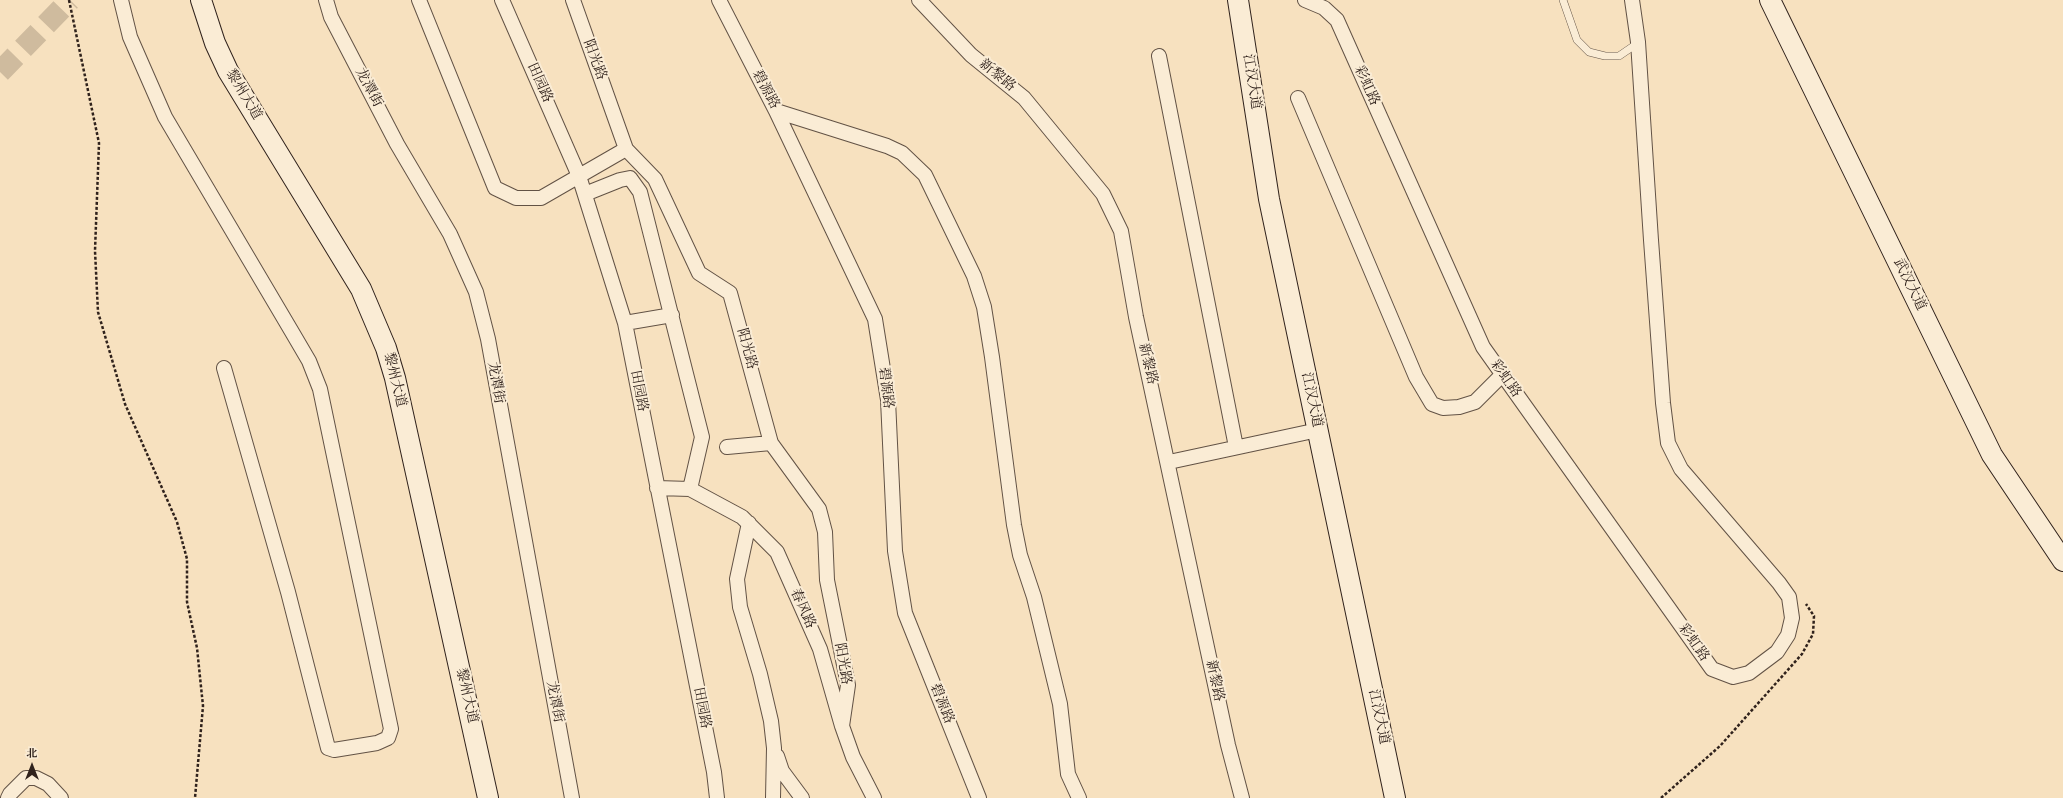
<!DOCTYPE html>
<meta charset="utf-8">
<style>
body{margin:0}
#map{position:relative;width:2063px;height:798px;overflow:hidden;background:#f7e1bf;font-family:"IM FELL DW Pica","Noto Serif SC",serif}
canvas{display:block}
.north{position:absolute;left:12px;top:746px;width:40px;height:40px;-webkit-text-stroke:3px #faecd5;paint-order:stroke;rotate:0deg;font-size:11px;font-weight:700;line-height:16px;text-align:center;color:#30221c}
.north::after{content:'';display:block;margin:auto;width:14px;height:18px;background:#30221c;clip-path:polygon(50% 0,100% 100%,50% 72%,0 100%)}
</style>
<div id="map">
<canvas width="2063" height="798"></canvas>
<div class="north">北</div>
</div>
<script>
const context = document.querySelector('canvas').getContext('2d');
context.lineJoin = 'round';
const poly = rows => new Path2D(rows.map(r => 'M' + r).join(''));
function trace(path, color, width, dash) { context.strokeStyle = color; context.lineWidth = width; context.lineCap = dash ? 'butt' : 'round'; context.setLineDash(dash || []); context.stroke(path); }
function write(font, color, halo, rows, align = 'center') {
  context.font = font + ' "IM FELL DW Pica","Noto Serif SC",serif'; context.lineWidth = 4; context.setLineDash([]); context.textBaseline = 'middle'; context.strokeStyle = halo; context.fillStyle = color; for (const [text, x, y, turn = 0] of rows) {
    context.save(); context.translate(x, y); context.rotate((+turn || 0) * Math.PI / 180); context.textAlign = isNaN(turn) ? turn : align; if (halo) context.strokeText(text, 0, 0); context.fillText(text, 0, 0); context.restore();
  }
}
const motorwayTunnel = poly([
 [0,72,70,0]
]);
const path = poly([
 [69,0,99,143,95,251,98,312,125,404,177,522,187,559,187,602,197,648,203,706,195,798],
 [1661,798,1720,746,1802,654,1813,634,1814,616,1806,604]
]);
const service = poly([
 [1563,0,1577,40,1589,52,1605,56,1619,56,1638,43]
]);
const minor = poly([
 [121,0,130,37,165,117,292,332,309,361,320,389,391,729,388,738,377,743,334,750,328,748,288,592,224,368],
 [326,0,331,17,397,144,450,234,476,292,488,339,572,798],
 [419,0,495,188,516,198,541,198,626,149],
 [502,0,579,176,625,323,714,772,717,798],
 [573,0,626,149,655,179,699,273,730,293,771,443,819,509,825,532,827,580,848,685,842,726],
 [719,0,776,111,875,319,888,400,895,551,905,613,979,798],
 [919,0,971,55,1024,98,1103,194,1121,231,1136,317,1228,745,1242,798],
 [1305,0,1324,8,1337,20,1483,347,1712,669,1733,677,1749,673,1777,652,1788,635,1792,618,1789,597,1779,583,1681,469,1668,443,1663,403,1651,240,1638,42,1632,0],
 [1159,56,1236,447],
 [1298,98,1416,377,1432,404,1443,408,1459,407,1475,402,1502,375],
 [776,111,887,146,902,153,925,175,974,276,984,307,992,357,1014,525,1020,555,1034,597,1060,704,1068,774,1079,798],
 [585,194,620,180,630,178,640,192,702,437,690,489],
 [625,323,672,315],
 [727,447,771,443],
 [1169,462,1318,430],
 [657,488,690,489,742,517,777,552,820,649,842,726,853,757,874,798],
 [749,523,737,579,740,607,760,674,771,721,774,748,773,798],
 [777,756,782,771,802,798],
 [8,798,10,794,26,778,36,778,48,784,61,798]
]);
const secondary = poly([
 [201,0,215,43,228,71,361,289,386,348,395,378,488,798],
 [1238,0,1269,199,1395,798],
 [1770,0,1992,455,2063,561]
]);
const streetNames = [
 ["阳光路",594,60,70],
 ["新黎路",997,76,39],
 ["江汉大道",1251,82,81],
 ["田园路",539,83,66],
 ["彩虹路",1366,86,66],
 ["龙潭街",368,88,62],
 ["碧源路",765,90,62],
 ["黎州大道",243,95,59],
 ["武汉大道",1909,285,64],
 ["阳光路",746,349,75],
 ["新黎路",1147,364,77],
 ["彩虹路",1505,379,55],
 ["黎州大道",394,380,76],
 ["龙潭街",495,383,80],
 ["碧源路",885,388,83],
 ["田园路",638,391,79],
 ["江汉大道",1311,400,78],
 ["春风路",802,609,66],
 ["彩虹路",1693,643,55],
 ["阳光路",842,664,80],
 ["新黎路",1214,681,78],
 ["黎州大道",466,696,77],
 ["龙潭街",554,702,79],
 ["碧源路",941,704,68],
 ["田园路",701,708,79],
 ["江汉大道",1378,717,78]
];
trace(motorwayTunnel, '#cfbb9e', 22, [22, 11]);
trace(service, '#625245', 8);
trace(minor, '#625245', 16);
trace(secondary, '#30221c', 22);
trace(path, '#30221c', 2.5, [3, 2]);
trace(service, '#faecd5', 7);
trace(minor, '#faecd5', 14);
trace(secondary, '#faecd5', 20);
write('14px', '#30221c', '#faecd5', streetNames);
</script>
